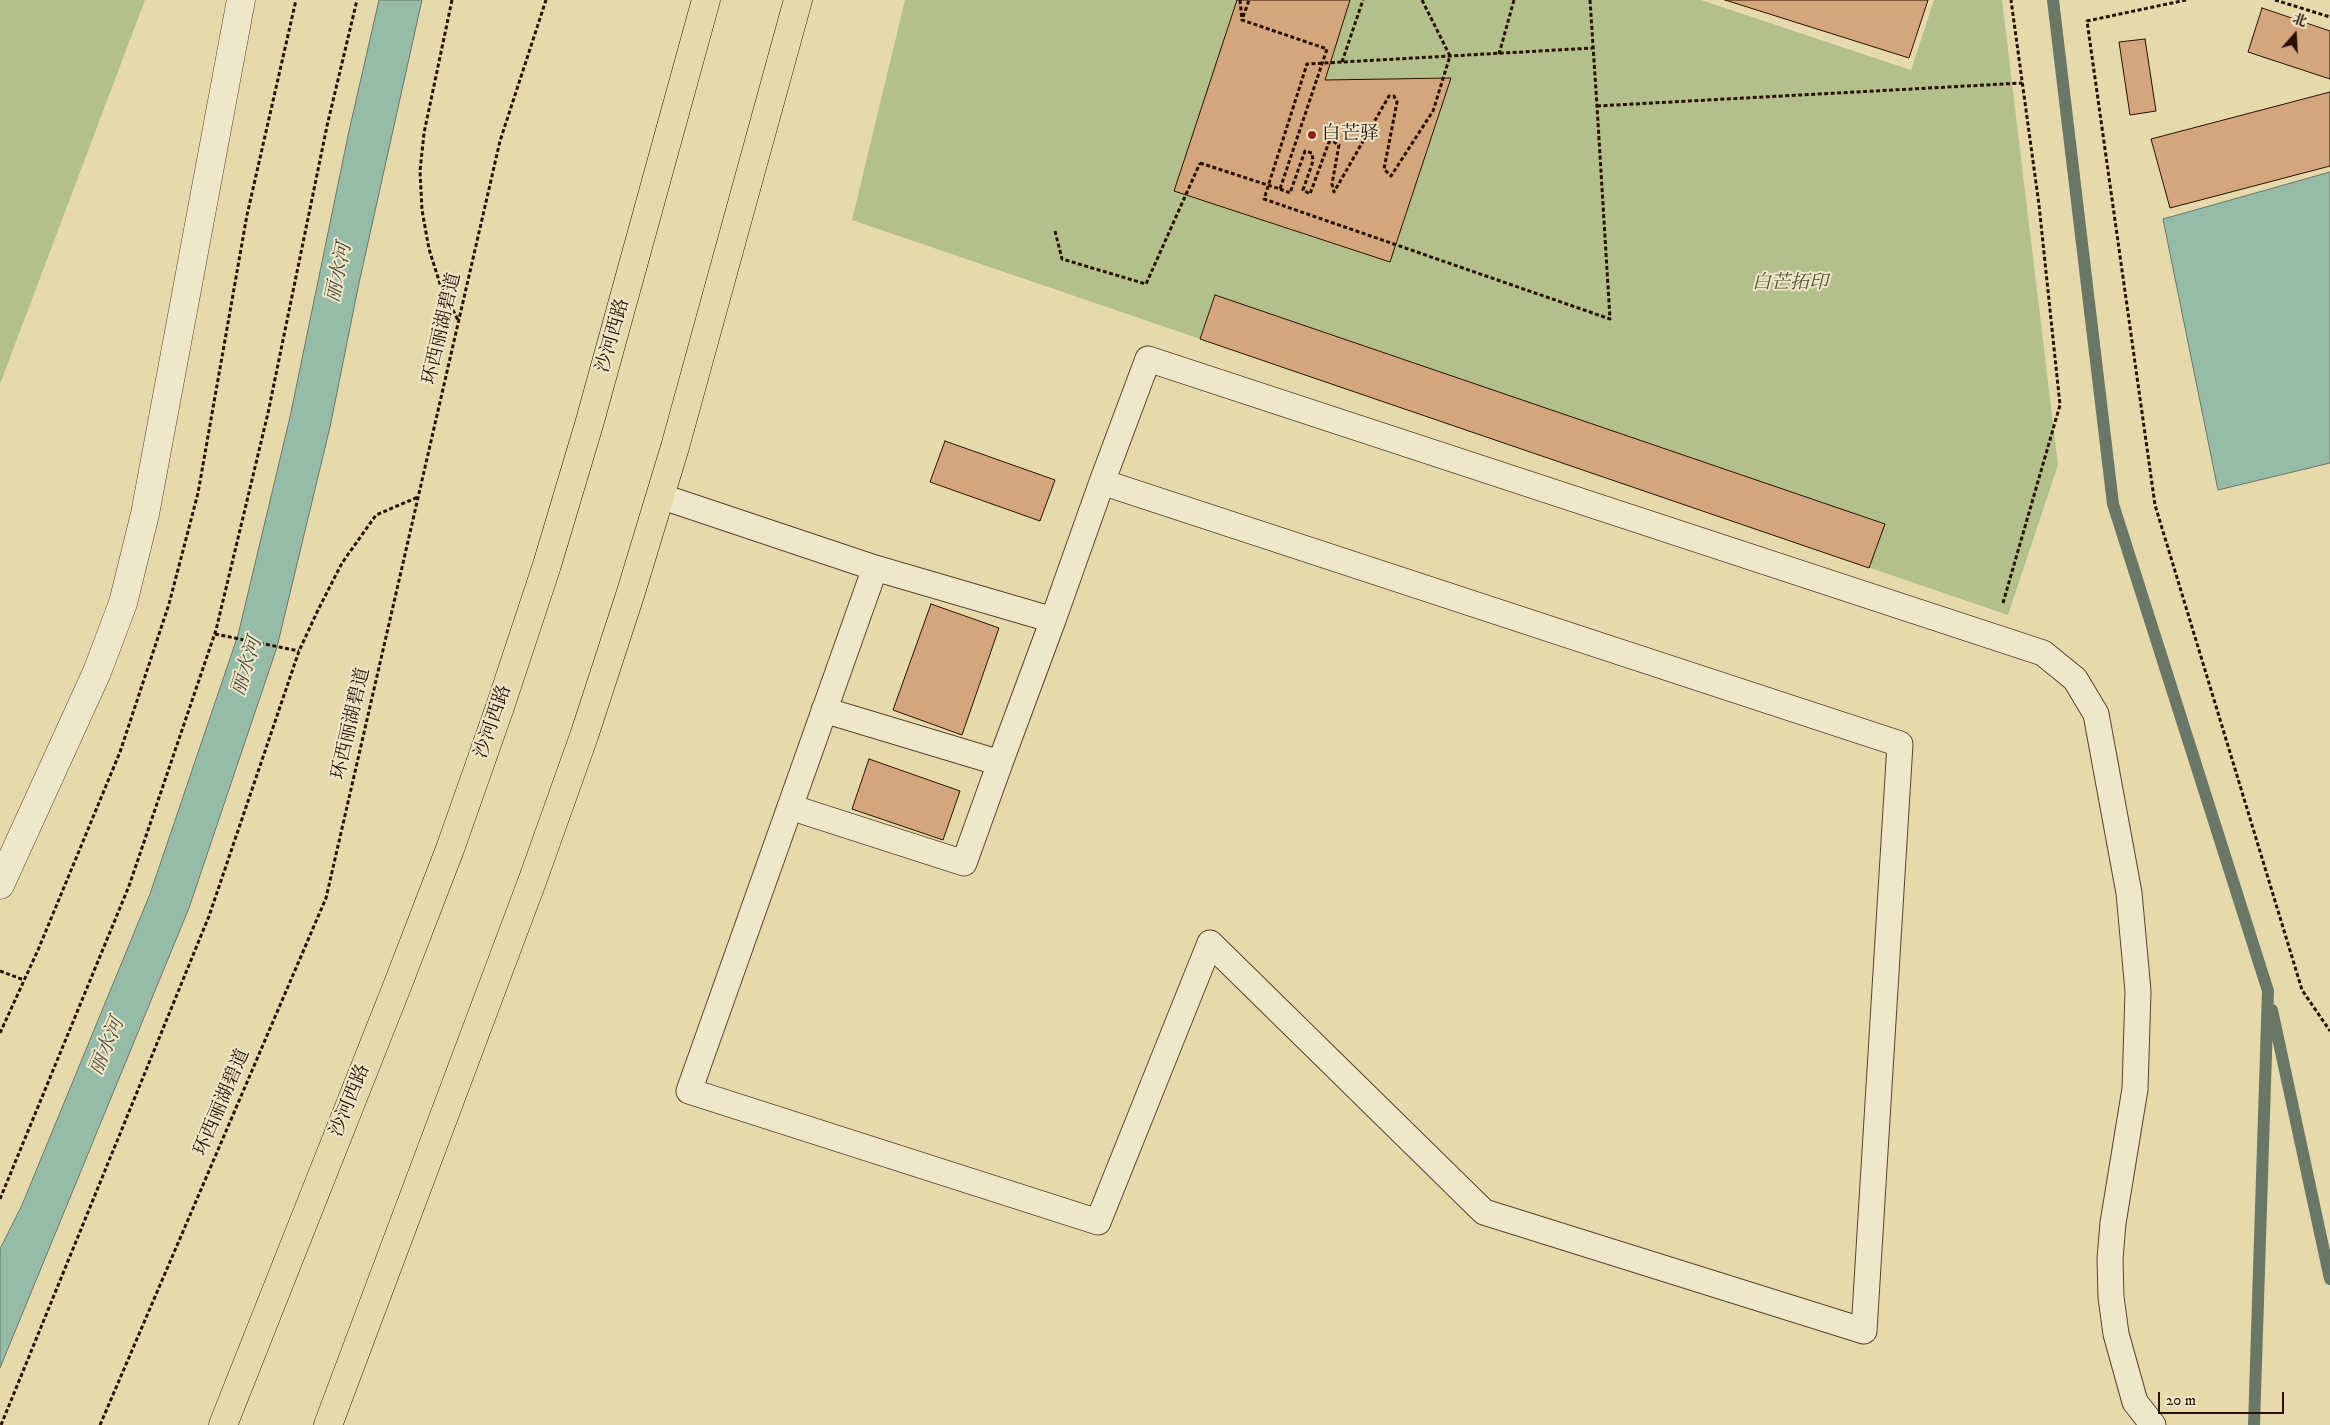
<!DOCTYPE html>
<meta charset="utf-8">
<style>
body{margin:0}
#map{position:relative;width:2330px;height:1425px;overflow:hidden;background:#e6daac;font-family:"IM FELL DW Pica","Noto Serif SC",serif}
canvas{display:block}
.north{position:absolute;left:2270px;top:10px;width:50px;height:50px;-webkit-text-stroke:4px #efe7c9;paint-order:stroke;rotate:19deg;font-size:14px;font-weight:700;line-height:20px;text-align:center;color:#2a1001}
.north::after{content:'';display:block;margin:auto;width:18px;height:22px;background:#2a1001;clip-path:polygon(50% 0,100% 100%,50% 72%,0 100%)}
.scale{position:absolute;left:2158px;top:1392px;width:126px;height:22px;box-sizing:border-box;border:2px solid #2a1001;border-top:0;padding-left:6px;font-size:15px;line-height:18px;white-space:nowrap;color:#2a1001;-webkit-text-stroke:4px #efe7c9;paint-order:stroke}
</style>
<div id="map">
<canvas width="2330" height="1425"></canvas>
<div class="north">北</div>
<div class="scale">20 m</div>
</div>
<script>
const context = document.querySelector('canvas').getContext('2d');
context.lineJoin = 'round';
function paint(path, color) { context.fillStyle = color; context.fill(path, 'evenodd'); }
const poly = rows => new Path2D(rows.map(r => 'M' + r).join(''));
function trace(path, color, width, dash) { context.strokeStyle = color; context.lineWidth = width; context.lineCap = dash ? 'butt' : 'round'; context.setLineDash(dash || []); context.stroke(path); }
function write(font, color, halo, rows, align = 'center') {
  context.font = font + ' "IM FELL DW Pica","Noto Serif SC",serif'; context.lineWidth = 4; context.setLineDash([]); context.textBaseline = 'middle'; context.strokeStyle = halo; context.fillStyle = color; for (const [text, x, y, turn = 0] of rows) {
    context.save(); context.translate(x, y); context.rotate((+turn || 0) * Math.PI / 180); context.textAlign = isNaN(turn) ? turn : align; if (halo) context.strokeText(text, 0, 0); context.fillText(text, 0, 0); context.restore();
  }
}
const green = poly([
 [0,0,145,0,0,384],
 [905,0,1701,0,1911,70,1934,0,2002,0,2058,465,2008,615,852,220]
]);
const water = poly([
 [379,0,422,0,359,283,330,427,277,647,189,908,0,1368,0,1249,22,1205,150,894,238,635,290,417,349,131,379,0],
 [2330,172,2330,463,2218,490,2163,219,2330,172]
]);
const stream = poly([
 [2053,0,2113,504,2268,991,2254,1425],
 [2272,1010,2330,1279]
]);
const building = poly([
 [1237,0,1350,0,1325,80,1451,78,1390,262,1174,191,1237,0],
 [1725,0,1928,0,1909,58,1725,0],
 [2262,8,2330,31,2330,79,2248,52,2262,8],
 [2145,39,2156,111,2130,115,2119,42,2145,39],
 [2330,92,2330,166,2170,208,2151,139,2330,92],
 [1215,295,1885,524,1869,568,1200,339,1215,295],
 [945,441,1055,480,1040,521,930,482,945,441],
 [931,604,999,628,962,735,893,710,931,604],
 [869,759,960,791,943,840,852,809,869,759]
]);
const path = poly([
 [452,0,424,133,420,171,422,210,429,249,441,287,459,322],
 [1240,0,1242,20],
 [1590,0,1597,106,1610,319,1264,199,1307,64,1593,48],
 [2186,0,2087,21,2155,505,2302,990,2330,1031],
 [2275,0,2330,17],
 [1499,54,1514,0],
 [1342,62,1363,0],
 [1597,106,2022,83],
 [1280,189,1290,193,1305,151,1312,153,1313,161,1303,190,1310,194,1329,142,1334,142,1339,145,1332,184,1334,192,1389,96,1394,96,1397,102,1384,169,1391,176,1433,111,1450,56,1422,0],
 [1055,231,1062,259,1146,284,1200,163],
 [2003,603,2060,405,2039,205,2011,0],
 [215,634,299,651],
 [0,971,24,980],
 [0,1033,38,950,120,752,169,604,198,493,247,215,296,0],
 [0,1199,129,886,216,630,268,413,327,126,357,0],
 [1,1425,209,916,299,651,318,610,342,563,376,515,418,497],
 [100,1425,326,898,500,141,546,0]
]);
const lane = poly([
 [1102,482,1148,359,2043,653,2075,679,2096,714,2129,893,2138,991,2135,1089,2113,1223,2110,1259,2111,1297,2116,1334,2135,1402,2153,1425],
 [660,496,875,568,1053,620,1102,482,1900,744,1864,1331,1484,1212,1210,943,1098,1222,689,1091,875,568],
 [824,710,1000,763,1053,620],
 [790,807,964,863,1000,763]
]);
const street = poly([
 [0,885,97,672,123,603,145,514,241,0]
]);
const primary = poly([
 [223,1425,396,989,450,849,500,707,547,565,590,421,706,0],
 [328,1425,533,879,584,736,631,592,675,447,798,0]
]);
const pathBridge = poly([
 [1200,163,1280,189,1327,49,1242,20,1249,0]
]);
const markers = [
 [1312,135,5,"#8f2418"]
];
const poiNames = [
 ["白芒驿",1322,135]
];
const parkNames = [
 ["白芒拓印",1790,284]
];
const streetNames = [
 ["环西丽湖碧道",443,329,-77],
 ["沙河西路",614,336,-74],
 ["沙河西路",494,722,-71],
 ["环西丽湖碧道",352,724,-77],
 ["沙河西路",351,1101,-68],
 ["环西丽湖碧道",223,1103,-67]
];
const waterNames = [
 ["丽水河",340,273,-78],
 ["丽水河",248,667,-72],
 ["丽水河",108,1047,-67]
];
paint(green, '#b3c08b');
paint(water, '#96bba9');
trace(water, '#6b7766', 1);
trace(stream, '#6b7766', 12);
paint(building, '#d3a67d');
trace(building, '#2a1001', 1);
trace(lane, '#59422c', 27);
trace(street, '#59422c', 29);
trace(primary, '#2a1001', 29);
trace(path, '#2a1001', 3, [4, 2.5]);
trace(lane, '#efe7c9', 25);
trace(street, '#efe7c9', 28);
trace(primary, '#e6daac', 28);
trace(pathBridge, '#2a1001', 3, [4, 2.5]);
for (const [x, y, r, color] of markers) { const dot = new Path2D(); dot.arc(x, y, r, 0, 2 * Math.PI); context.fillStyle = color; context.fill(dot); trace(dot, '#efe7c9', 2); }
write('19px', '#2a1001', '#efe7c9', poiNames, 'left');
write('italic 19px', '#5a4e31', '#efe7c9', parkNames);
write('19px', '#2a1001', '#efe7c9', streetNames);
write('italic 20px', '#504c3c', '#efe7c9', waterNames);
</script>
